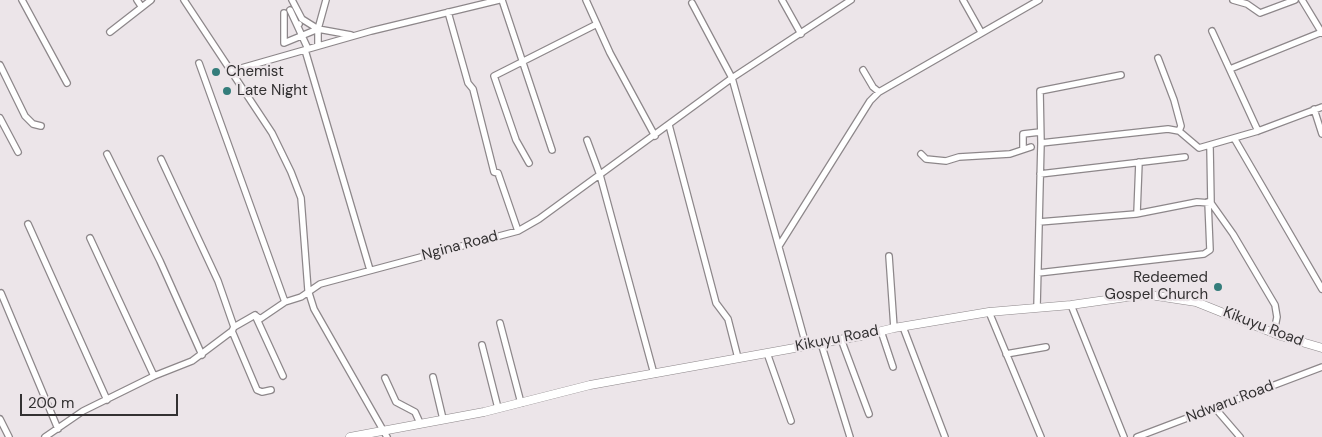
<!DOCTYPE html>
<style>
body{margin:0}
#map{position:relative;width:1322px;height:437px;overflow:hidden;background:#ece5e9;font-family:"DM Sans",sans-serif}
canvas{display:block}
.scale{position:absolute;left:20px;top:394px;width:158px;height:22px;box-sizing:border-box;border:2px solid #333132;border-top:0;padding-left:6px;font-size:15px;line-height:18px;white-space:nowrap;color:#333132;-webkit-text-stroke:4px #ece5e9;paint-order:stroke}
</style>
<div id="map">
<canvas width="1322" height="437"></canvas>
<div class="scale">200 m</div>
</div>
<script>
const context = document.querySelector('canvas').getContext('2d');
context.lineJoin = 'round';
const poly = rows => new Path2D(rows.map(r => 'M' + r).join(''));
function trace(path, color, width, dash) { context.strokeStyle = color; context.lineWidth = width; context.lineCap = dash ? 'butt' : 'round'; context.setLineDash(dash || []); context.stroke(path); }
function write(font, color, halo, rows, align = 'center') {
  context.font = font + ' "DM Sans",sans-serif'; context.lineWidth = 4.5; context.setLineDash([]); context.textBaseline = 'middle'; context.strokeStyle = halo; context.fillStyle = color; for (const [text, x, y, turn = 0] of rows) {
    context.save(); context.translate(x, y); context.rotate((+turn || 0) * Math.PI / 180); context.textAlign = isNaN(turn) ? turn : align; if (halo) context.strokeText(text, 0, 0); context.fillText(text, 0, 0); context.restore();
  }
}
const minor = poly([
 [22,0,67,83],
 [137,0,141,6],
 [184,0,272,133,291,172,301,198,308,290,314,309,387,437],
 [292,0,302,19,318,29,318,46],
 [502,0,552,150],
 [586,0,610,53,655,136],
 [782,0,801,34],
 [963,0,981,32],
 [1233,0,1247,4,1260,13,1295,0],
 [1302,0,1322,33],
 [692,3,732,78,806,345],
 [290,10,297,25,299,24],
 [448,12,468,83,473,89,494,172,498,173,518,231],
 [284,13,284,43,318,29,351,35],
 [297,25,308,49],
 [318,29,326,0],
 [1212,31,1258,131],
 [110,32,151,0],
 [305,50,370,270],
 [1158,58,1174,100,1181,126,1179,131],
 [199,63,285,302],
 [0,65,25,116,33,124,41,126],
 [1230,69,1322,32],
 [863,70,873,87,879,92],
 [231,71,371,31,499,0],
 [1314,109,1322,134],
 [0,118,18,152],
 [669,125,716,303,728,319,738,358],
 [1234,138,1322,289],
 [587,140,600,175,654,374],
 [1041,143,1040,91,1121,75],
 [1210,147,1211,203,1233,234,1275,305,1277,317,1274,332],
 [1023,149,1023,134,1040,132],
 [107,154,160,261,202,355],
 [921,154,926,159,946,161,959,157,1010,154,1031,147],
 [161,159,218,281,234,327],
 [529,163,516,140,494,76,597,24],
 [1040,174,1185,157],
 [1137,213,1139,162],
 [1039,222,1136,214,1197,202,1210,203],
 [28,224,107,400],
 [90,238,154,376],
 [779,246,870,101,879,92,1039,0],
 [889,256,894,328],
 [1038,273,1204,254,1210,250,1208,202],
 [1,293,58,429],
 [1071,305,1124,437],
 [1037,307,1041,143,1168,129,1179,131,1199,148,1258,131,1322,107],
 [989,312,1041,437],
 [255,315,283,376],
 [500,323,521,403],
 [903,327,945,437],
 [232,331,257,390,262,392,271,390],
 [881,331,893,367],
 [841,339,869,414],
 [821,343,850,437],
 [482,345,498,408],
 [767,353,791,421],
 [1006,354,1046,347],
 [433,377,443,419],
 [385,378,396,402,415,412,420,423],
 [1215,408,1240,437],
 [0,419,9,437],
 [45,437,83,411,154,376,192,361,232,331,234,327,255,315,260,319,285,302,301,297,320,284,518,231,539,219,732,78,851,0],
 [1137,437,1322,367]
]);
const secondary = poly([
 [350,437,484,412,590,385,861,336,894,328,989,312,1071,305,1134,296,1150,295,1196,302,1281,336,1322,348]
]);
const markers = [
 [216,72,5,"#347d7b"],
 [227,91,5,"#347d7b"],
 [1218,287,5,"#347d7b"]
];
const poiNames = [
 ["Chemist",226,72],
 ["Late Night",237,91],
 ["Redeemed",1208,278,"right"],
 ["Gospel Church",1208,295,"right"]
];
const streetNames = [
 ["Ngina Road",460,246,-15],
 ["Kikuyu Road",1263,327,21],
 ["Kikuyu Road",837,339,-11],
 ["Ndwaru Road",1230,402,-21]
];
trace(minor, '#8d878a', 8);
trace(secondary, '#8d878a', 9);
trace(minor, '#fff', 5.5);
trace(secondary, '#fff', 8);
for (const [x, y, r, color] of markers) { const dot = new Path2D(); dot.arc(x, y, r, 0, 2 * Math.PI); context.fillStyle = color; context.fill(dot); trace(dot, '#ece5e9', 2); }
write('15px', '#333132', '#ece5e9', poiNames, 'left');
write('15px', '#333132', '#ece5e9', streetNames);
</script>
